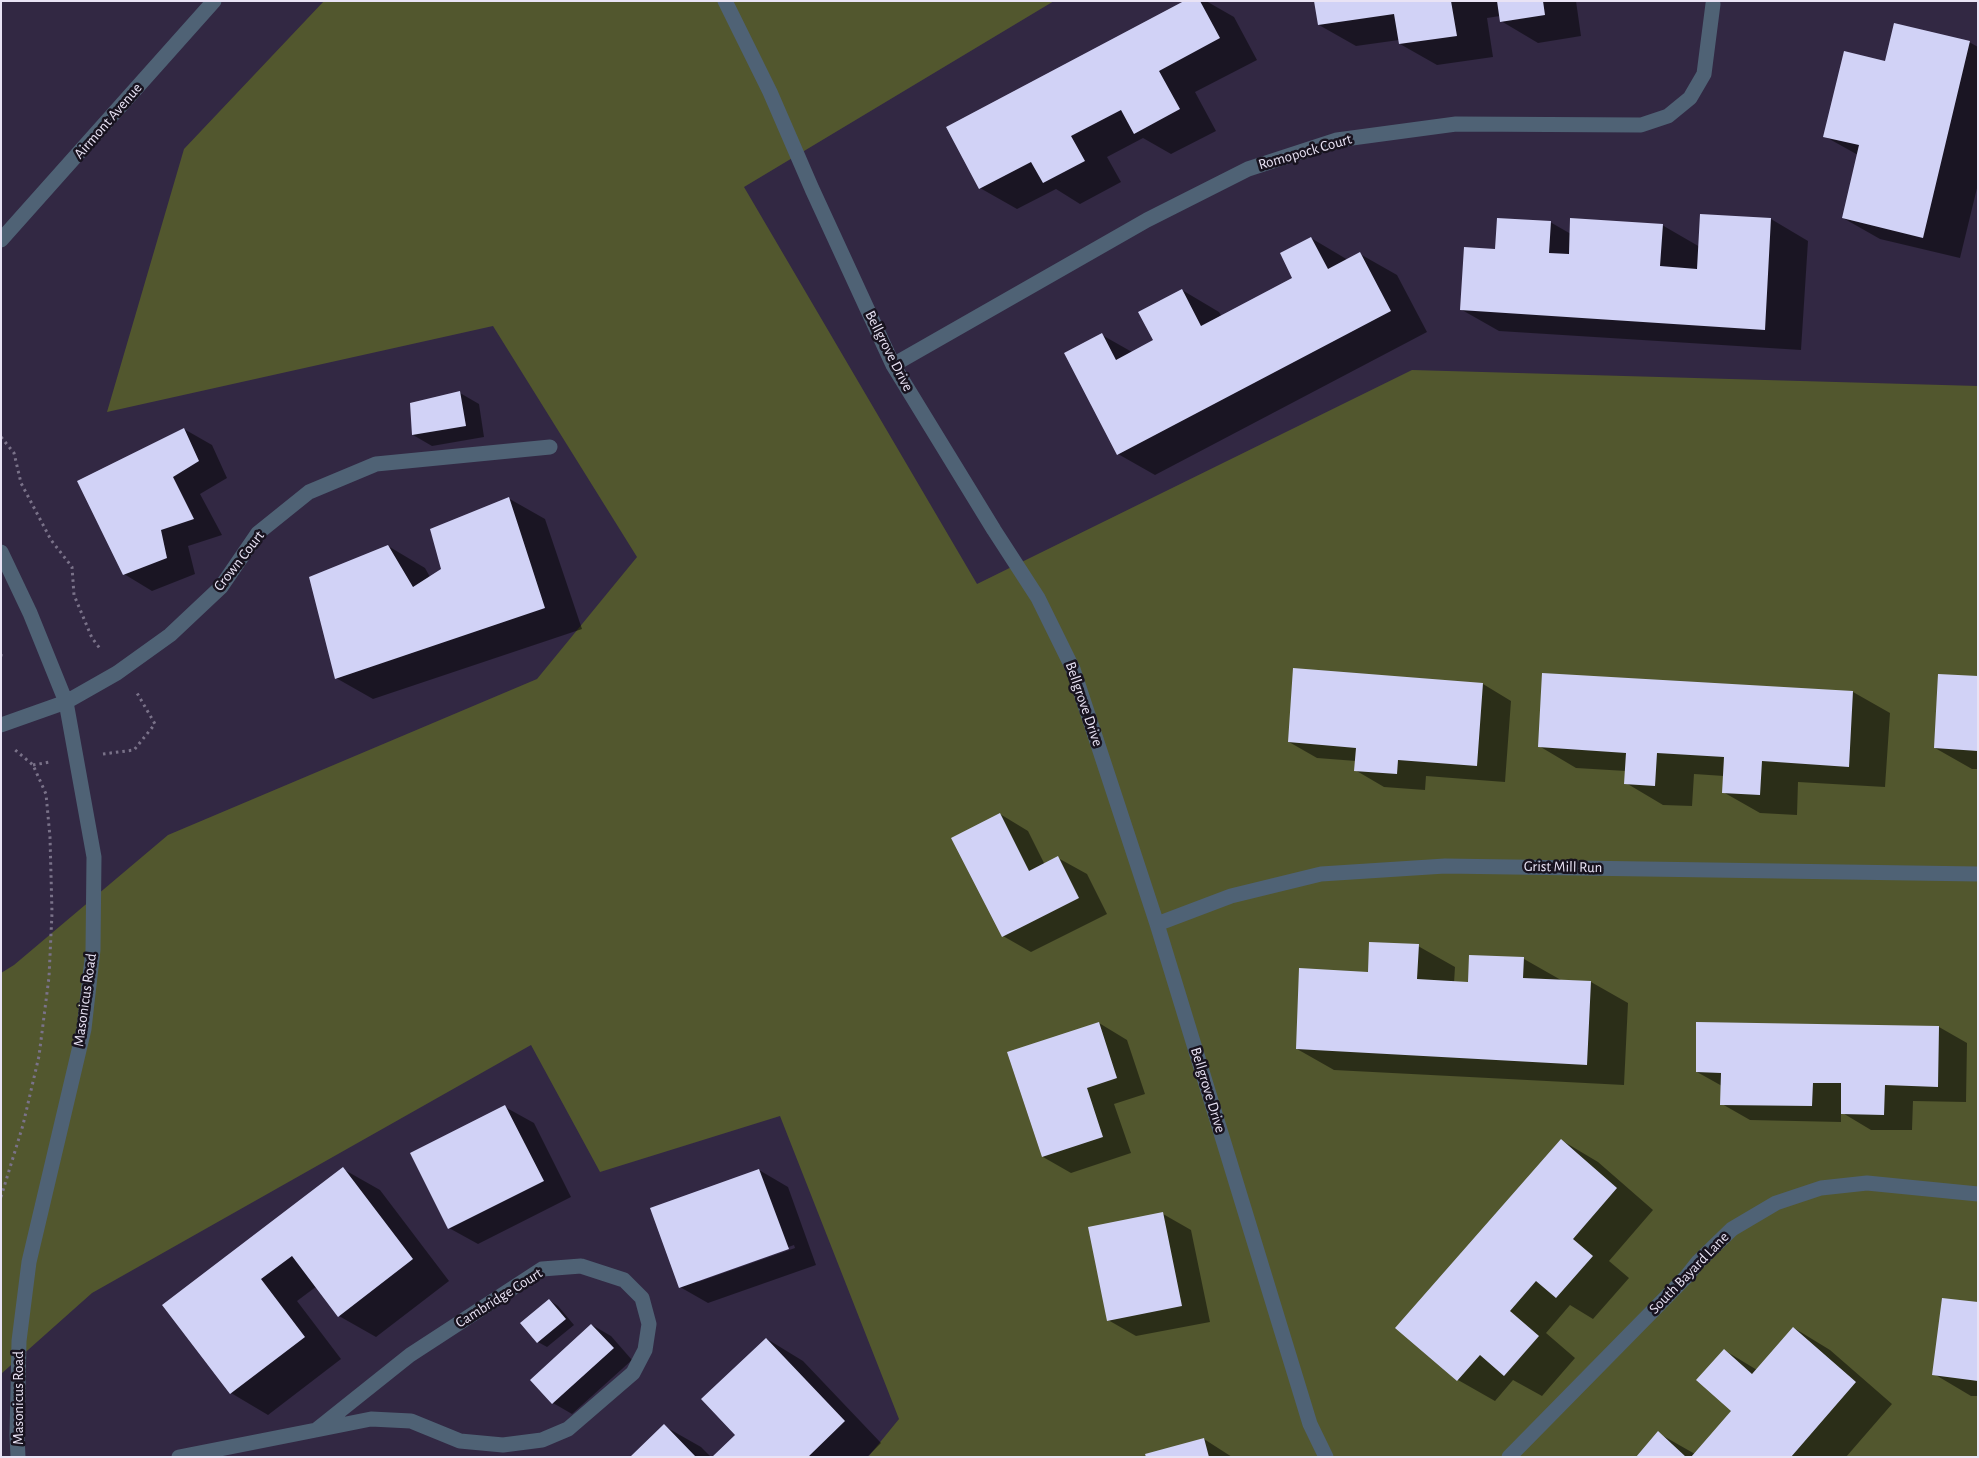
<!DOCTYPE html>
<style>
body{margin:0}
#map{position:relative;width:1979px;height:1458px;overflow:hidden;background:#322843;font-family:"Alegreya Sans",sans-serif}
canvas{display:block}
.frame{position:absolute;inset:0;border:2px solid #e9e3f5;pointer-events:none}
</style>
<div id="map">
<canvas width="1979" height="1458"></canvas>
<div class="frame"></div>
</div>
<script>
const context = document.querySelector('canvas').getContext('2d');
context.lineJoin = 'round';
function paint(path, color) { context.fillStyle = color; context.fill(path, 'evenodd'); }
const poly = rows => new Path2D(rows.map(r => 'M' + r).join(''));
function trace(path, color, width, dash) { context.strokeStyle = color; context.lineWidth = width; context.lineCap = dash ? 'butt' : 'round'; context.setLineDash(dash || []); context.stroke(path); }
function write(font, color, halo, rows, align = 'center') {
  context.font = font + ' "Alegreya Sans",sans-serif'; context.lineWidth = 5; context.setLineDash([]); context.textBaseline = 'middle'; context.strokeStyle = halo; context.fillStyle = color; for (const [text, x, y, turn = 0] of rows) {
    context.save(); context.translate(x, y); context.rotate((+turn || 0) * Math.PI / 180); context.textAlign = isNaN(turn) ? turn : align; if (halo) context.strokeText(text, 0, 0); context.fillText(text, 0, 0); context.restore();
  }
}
const green = poly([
 [324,1,1054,1,744,187,977,584,1412,370,1978,386,1978,1457,868,1457,899,1419,780,1116,600,1172,531,1045,92,1293,1,1374,1,973,14,965,168,835,537,679,637,557,493,326,107,412,184,149]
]);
const shadow = poly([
 [1187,1,1206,1,1234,17,1257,60,1195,92,1216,131,1171,154,1143,138,1107,157,1121,182,1080,204,1056,189,1017,209,980,188],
 [1316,1,1576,1,1581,36,1538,43,1501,21,1500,16,1487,18,1493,57,1437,65,1400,44,1399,40,1356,46,1319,25],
 [1969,42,1978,47,1978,184,1960,258,1880,239,1843,218,1858,155,1824,136,1886,62],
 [1771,219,1808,241,1801,350,1499,331,1462,310,1550,222,1571,234,1662,225,1700,247],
 [1311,238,1348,260,1360,254,1397,275,1427,332,1155,475,1118,454,1102,335,1132,352,1155,340,1182,290,1219,312,1222,317,1294,279],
 [460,393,479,404,484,437,432,446,413,435],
 [184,429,212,445,227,478,200,494,222,535,188,546,195,574,152,591,124,574],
 [508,498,545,519,582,629,373,699,336,678,388,546,425,568,430,577,443,570],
 [1294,670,1483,684,1511,701,1505,782,1426,776,1425,790,1384,787,1355,770,1356,761,1317,758,1289,742],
 [1978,678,1978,769,1972,769,1935,748],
 [1853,692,1890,713,1885,787,1798,782,1797,815,1760,813,1723,792,1724,776,1694,774,1692,806,1663,805,1626,783,1626,771,1576,768,1539,746],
 [1000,814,1028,831,1045,865,1058,858,1087,874,1107,914,1031,952,1003,936],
 [1418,946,1455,967,1454,983,1469,984,1470,956,1524,959,1561,980,1591,982,1628,1003,1624,1085,1334,1070,1297,1049,1369,973],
 [1099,1023,1127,1040,1145,1094,1114,1104,1131,1153,1071,1173,1043,1157],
 [1939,1027,1967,1043,1966,1102,1913,1101,1912,1130,1871,1130,1841,1112,1841,1122,1750,1120,1722,1104,1722,1086,1697,1072],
 [505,1107,534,1123,571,1197,478,1244,449,1228],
 [1561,1140,1598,1162,1653,1210,1609,1261,1629,1278,1593,1319,1570,1305,1546,1333,1575,1358,1542,1396,1513,1380,1495,1401,1458,1380,1397,1328],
 [343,1169,380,1190,449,1281,376,1337,339,1316,317,1286,297,1301,341,1359,268,1415,231,1393,164,1305],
 [759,1170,788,1187,816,1265,708,1303,680,1287],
 [794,1245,795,1248,698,1282,698,1280],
 [1163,1214,1191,1230,1210,1322,1136,1336,1108,1320],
 [549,1300,558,1306,574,1325,547,1347,538,1342],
 [1978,1304,1978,1396,1971,1396,1934,1374],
 [592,1325,611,1336,632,1360,572,1414,553,1403],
 [1794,1328,1830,1350,1892,1404,1846,1457,1639,1457,1658,1433,1695,1454,1733,1411,1724,1350,1757,1370],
 [767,1339,803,1361,881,1443,867,1457,714,1457,737,1435],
 [664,1426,701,1447,711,1457,631,1457],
 [1204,1439,1232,1457,1147,1457]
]);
const building = poly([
 [1184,1,1200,1,1220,38,1159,71,1180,109,1134,134,1121,110,1071,136,1085,161,1043,183,1031,162,979,189,946,127],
 [1314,1,1451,1,1457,36,1399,44,1394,14,1318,25],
 [1497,1,1543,1,1545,15,1500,22],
 [1894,23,1970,41,1923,238,1842,218,1859,145,1823,137,1844,51,1885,61],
 [1700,214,1771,218,1765,330,1460,310,1464,247,1495,249,1497,218,1551,221,1549,253,1569,254,1570,218,1663,224,1660,266,1697,269],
 [1311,237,1328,269,1360,252,1391,311,1117,455,1064,353,1102,333,1116,360,1153,340,1138,312,1182,289,1201,326,1292,278,1280,253],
 [460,391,466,426,412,435,410,403],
 [184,428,199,461,173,477,194,519,161,530,167,558,123,575,77,481],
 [509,497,545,608,335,679,309,577,388,545,413,587,441,569,430,529],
 [1293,668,1483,683,1477,766,1398,760,1397,774,1354,771,1356,748,1288,742],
 [1542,673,1853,691,1849,767,1762,761,1760,795,1722,793,1724,757,1657,753,1655,786,1624,784,1626,753,1538,747],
 [1938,674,1978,676,1978,751,1934,748],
 [1000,813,1029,871,1058,856,1079,898,1002,937,951,838],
 [1369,942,1419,944,1417,979,1468,982,1469,955,1524,957,1523,978,1591,981,1587,1065,1296,1049,1299,968,1368,972],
 [1099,1022,1117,1078,1087,1088,1103,1137,1042,1157,1007,1052],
 [1696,1022,1939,1026,1938,1087,1885,1085,1884,1115,1841,1114,1841,1083,1813,1083,1812,1106,1720,1105,1721,1073,1696,1072],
 [505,1105,544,1181,448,1229,410,1153],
 [1561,1139,1617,1188,1573,1239,1593,1256,1556,1298,1536,1281,1510,1311,1539,1336,1504,1376,1480,1355,1457,1381,1395,1328],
 [343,1167,413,1259,338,1317,292,1256,261,1279,305,1337,230,1394,162,1305],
 [759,1169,789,1249,679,1288,650,1208],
 [1163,1212,1182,1306,1107,1321,1088,1227],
 [1942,1298,1978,1302,1978,1381,1932,1375],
 [549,1299,566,1319,537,1343,520,1323],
 [591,1324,614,1348,552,1404,530,1380],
 [1793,1327,1856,1382,1791,1457,1691,1457,1731,1411,1696,1380,1724,1349,1752,1374],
 [766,1338,845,1421,808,1457,712,1457,735,1435,701,1399],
 [664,1424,696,1457,630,1457],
 [1658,1431,1686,1457,1636,1457],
 [1204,1438,1209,1457,1146,1457,1145,1454]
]);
const path = poly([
 [1,437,14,453,21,483,51,540,72,567,74,595,92,638,101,650],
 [1,654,1,659],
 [103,754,134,750,155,724,137,693],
 [33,765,50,762],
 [1,1197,23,1125,39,1056,49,977,52,913,50,837,46,794,33,765,14,749]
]);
const minor = poly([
 [725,1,770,92,812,189,893,365,994,530,1038,598,1073,669,1157,924,1310,1424,1326,1457],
 [1,240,214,1],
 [893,365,1147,220,1248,169,1337,140,1456,124,1641,125,1668,116,1690,98,1704,74,1713,4],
 [1,552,30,613,66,702,94,857,93,950,84,1029,29,1262,19,1341,17,1435,18,1457],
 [1,725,66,702,117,673,170,635,221,587,258,533,309,492,376,464,550,447],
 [1157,924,1231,896,1321,874,1445,866,1978,874],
 [581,1266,624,1280,642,1298,649,1324,645,1350,633,1373,568,1429,542,1440,503,1445,460,1441,411,1421,371,1419,316,1430,410,1355,542,1269,581,1266],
 [179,1457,316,1430],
 [1509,1457,1687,1276,1698,1262,1732,1229,1776,1203,1821,1188,1867,1183,1978,1194]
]);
const streetNames = [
 ["Airmont Avenue",108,121,-49],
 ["Romopock Court",1305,152,-16],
 ["Bellgrove Drive",889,351,63],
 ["Crown Court",239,561,-52],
 ["Bellgrove Drive",1084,704,71],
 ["Grist Mill Run",1563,867,1],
 ["Masonicus Road",85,1000,-82],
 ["Bellgrove Drive",1208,1090,73],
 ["South Bayard Lane",1689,1273,-46],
 ["Cambridge Court",499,1298,-32],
 ["Masonicus Road",18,1398,-90]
];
paint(green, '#52572e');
paint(shadow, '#0007');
paint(building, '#d1d2f6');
trace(path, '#7a7289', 3, [2.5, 4]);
trace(minor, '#4f6275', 15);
write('15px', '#e9e3f5', '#18131f', streetNames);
</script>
